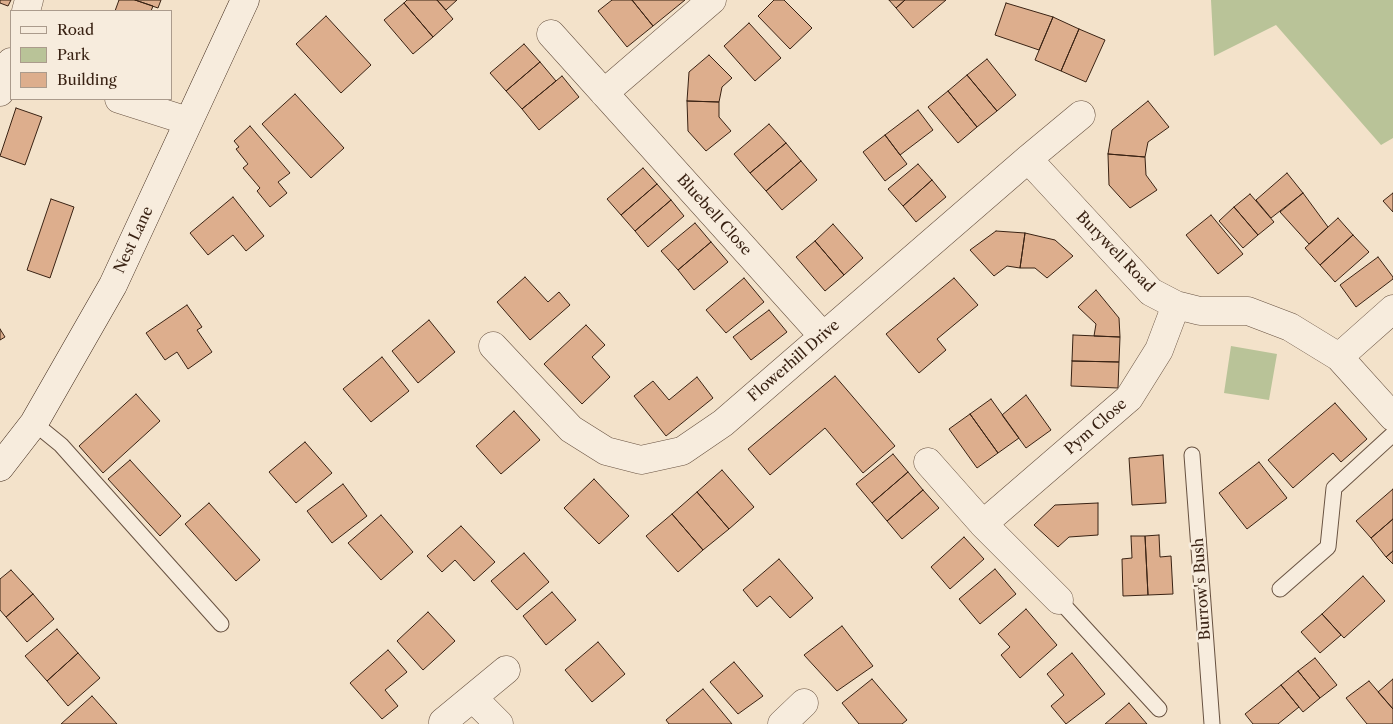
<!DOCTYPE html>
<style>
body{margin:0}
#map{position:relative;width:1393px;height:724px;overflow:hidden;background:#f3e2ca;font-family:"Libre Caslon Text",serif}
canvas{display:block}
.legend{position:absolute;left:10px;top:10px;width:162px;height:90px;box-sizing:border-box;background:#f7ecdd;border:1px solid #ab9b8c;margin:0;padding:6px 9px;list-style:none;font-size:15px;color:#392213}
.legend li{display:flex;align-items:center;gap:10px;height:25px}
.legend b{width:25px;border:1px solid #ab9b8c}
</style>
<div id="map">
<canvas width="1393" height="724"></canvas>
<ul class="legend">
<li><b style="height:6px;background:#f7ecdd"></b>Road</li>
<li><b style="height:14px;background:#b9c398"></b>Park</li>
<li><b style="height:14px;background:#ddae8d"></b>Building</li>
</ul>
</div>
<script>
const context = document.querySelector('canvas').getContext('2d');
context.lineJoin = 'round';
function paint(path, color) { context.fillStyle = color; context.fill(path, 'evenodd'); }
const poly = rows => new Path2D(rows.map(r => 'M' + r).join(''));
function trace(path, color, width, dash) { context.strokeStyle = color; context.lineWidth = width; context.lineCap = dash ? 'butt' : 'round'; context.setLineDash(dash || []); context.stroke(path); }
function write(font, color, halo, rows, align = 'center') {
  context.font = font + ' "Libre Caslon Text",serif'; context.lineWidth = 5; context.setLineDash([]); context.textBaseline = 'middle'; context.strokeStyle = halo; context.fillStyle = color; for (const [text, x, y, turn = 0] of rows) {
    context.save(); context.translate(x, y); context.rotate((+turn || 0) * Math.PI / 180); context.textAlign = isNaN(turn) ? turn : align; if (halo) context.strokeText(text, 0, 0); context.fillText(text, 0, 0); context.restore();
  }
}
const green = poly([
 [1211,0,1393,0,1393,138,1381,145,1276,25,1214,56],
 [1231,346,1277,354,1269,400,1224,393]
]);
const building = poly([
 [0,0,11,0,8,6,0,3,0,0],
 [119,0,135,0,153,6,151,11,115,11,119,0],
 [135,0,161,0,158,8,135,0],
 [407,0,437,0,453,19,433,37,404,3,407,0],
 [437,0,457,0,446,10,437,0],
 [612,0,632,0,653,26,627,47,598,11,612,0],
 [632,0,685,0,653,26,632,0],
 [774,0,784,0,812,28,790,49,758,16,774,0],
 [889,0,905,0,896,8,889,0],
 [905,0,946,0,913,28,896,8,905,0],
 [404,3,433,37,413,54,384,20,404,3],
 [1006,3,1053,17,1039,50,995,35,1006,3],
 [326,16,371,65,341,93,296,44,326,16],
 [1053,17,1079,29,1061,71,1035,60,1053,17],
 [749,23,781,58,755,81,724,46,749,23],
 [1079,29,1105,40,1086,82,1061,71,1079,29],
 [524,44,540,62,506,91,490,73,524,44],
 [709,55,732,78,722,87,719,102,687,101,689,72,709,55],
 [987,59,1016,95,997,111,967,75,987,59],
 [540,62,556,81,522,109,506,91,540,62],
 [967,75,997,111,977,127,948,91,967,75],
 [562,76,579,97,539,130,522,109,562,76],
 [948,91,977,127,958,143,928,107,948,91],
 [295,94,344,148,311,178,262,124,295,94],
 [687,101,719,102,719,117,731,131,706,151,688,131,687,101],
 [1148,101,1169,127,1148,142,1145,157,1108,154,1112,130,1148,101],
 [16,108,42,117,25,165,0,156,16,108],
 [918,110,933,130,900,155,885,135,918,110],
 [769,124,786,143,750,173,734,154,769,124],
 [250,126,290,173,278,182,287,193,270,207,257,191,260,188,243,168,248,164,236,149,239,147,234,141,250,126],
 [885,135,907,164,885,181,863,152,885,135],
 [786,143,801,161,766,191,750,173,786,143],
 [1108,154,1145,157,1146,175,1157,190,1130,208,1109,185,1108,154],
 [801,161,817,180,782,210,766,191,801,161],
 [918,164,932,180,903,206,888,189,918,164],
 [643,168,657,184,621,215,607,199,643,168],
 [1287,173,1303,193,1271,218,1256,200,1287,173],
 [932,180,946,197,916,222,903,206,932,180],
 [657,184,671,200,635,231,621,215,657,184],
 [1303,193,1328,227,1309,244,1280,212,1303,193],
 [1393,193,1393,212,1383,201,1393,193],
 [1250,194,1274,222,1258,235,1234,207,1250,194],
 [233,197,264,236,246,251,233,235,208,255,190,233,233,197],
 [51,199,74,207,50,278,27,270,51,199],
 [671,200,684,216,648,247,635,231,671,200],
 [1234,207,1258,235,1243,248,1219,221,1234,207],
 [1211,215,1243,254,1218,274,1186,235,1211,215],
 [1338,218,1353,235,1320,265,1305,248,1338,218],
 [695,223,711,242,678,270,661,251,695,223],
 [833,224,863,258,844,275,815,241,833,224],
 [996,231,1025,233,1020,268,1007,266,994,276,970,250,996,231],
 [1025,233,1055,240,1073,256,1047,278,1035,268,1020,268,1025,233],
 [1353,235,1369,252,1335,282,1320,265,1353,235],
 [815,241,844,275,825,291,796,257,815,241],
 [711,242,728,262,694,290,678,270,711,242],
 [1378,257,1393,277,1393,279,1356,307,1340,285,1378,257],
 [525,277,548,302,559,292,570,305,530,340,497,302,525,277],
 [744,278,764,302,726,333,706,310,744,278],
 [954,278,978,305,937,339,946,350,919,373,886,334,954,278],
 [1096,290,1119,318,1120,337,1094,336,1096,324,1078,307,1096,290],
 [187,305,202,327,197,330,212,352,188,369,177,352,165,360,146,333,187,305],
 [769,310,787,332,751,360,733,337,769,310],
 [429,320,455,352,418,383,392,351,429,320],
 [586,325,605,345,592,357,610,377,582,404,544,364,586,325],
 [0,329,5,337,0,340,0,329],
 [1073,335,1120,337,1119,362,1072,361,1073,335],
 [382,357,409,391,371,422,343,389,382,357],
 [1072,361,1119,362,1118,388,1071,386,1072,361],
 [835,376,895,446,863,473,825,428,770,475,748,449,835,376],
 [697,377,713,398,666,436,634,396,653,381,669,400,697,377],
 [136,394,160,421,103,473,79,446,136,394],
 [1026,395,1051,430,1026,448,1002,415,1026,395],
 [991,399,1019,438,998,453,970,414,991,399],
 [1335,403,1367,439,1341,462,1333,453,1293,488,1268,460,1335,403],
 [514,411,540,440,501,474,476,446,514,411],
 [970,414,998,453,977,468,949,429,970,414],
 [305,442,332,473,296,503,269,472,305,442],
 [893,454,908,472,872,503,856,484,893,454],
 [1163,455,1166,503,1132,505,1129,458,1163,455],
 [130,460,181,516,160,536,108,479,130,460],
 [1259,462,1287,498,1247,529,1219,493,1259,462],
 [722,470,754,507,729,529,697,492,722,470],
 [908,472,923,490,887,521,872,503,908,472],
 [594,479,629,516,599,544,564,508,594,479],
 [343,484,367,516,332,543,307,511,343,484],
 [1393,489,1393,519,1371,538,1356,521,1393,489],
 [923,490,939,508,902,539,887,521,923,490],
 [697,492,729,529,703,550,672,514,697,492],
 [209,503,260,560,236,581,185,524,209,503],
 [1098,503,1098,535,1069,537,1058,547,1034,525,1055,505,1098,503],
 [672,514,703,550,678,572,646,536,672,514],
 [381,515,413,552,381,580,348,543,381,515],
 [1393,519,1393,551,1386,557,1371,538,1393,519],
 [461,526,495,562,474,581,455,560,442,572,427,556,461,526],
 [1159,535,1160,557,1171,556,1173,594,1148,595,1145,536,1159,535],
 [1131,536,1145,536,1148,595,1123,596,1122,559,1132,558,1131,536],
 [964,537,984,559,950,589,931,567,964,537],
 [1393,551,1393,564,1386,557,1393,551],
 [524,553,549,582,517,610,491,581,524,553],
 [779,559,813,598,790,618,770,596,757,607,743,590,779,559],
 [995,569,1016,594,980,624,959,599,995,569],
 [11,570,33,594,6,617,0,610,0,579,11,570],
 [1363,576,1385,601,1344,638,1322,614,1363,576],
 [552,592,576,620,546,645,523,616,552,592],
 [33,594,54,619,27,642,6,617,33,594],
 [1026,609,1057,645,1020,678,1001,655,1010,647,998,634,1026,609],
 [428,612,455,641,423,670,397,641,428,612],
 [1322,614,1341,635,1320,653,1301,632,1322,614],
 [842,626,873,666,837,691,804,655,842,626],
 [57,629,78,653,47,681,25,656,57,629],
 [598,642,625,674,592,702,565,670,598,642],
 [388,650,407,672,385,690,398,706,382,719,350,683,388,650],
 [78,653,100,678,68,706,47,681,78,653],
 [1072,653,1105,694,1066,724,1051,706,1064,695,1047,674,1072,653],
 [1315,658,1337,685,1320,698,1298,671,1315,658],
 [734,662,763,696,738,714,710,682,734,662],
 [1298,671,1320,698,1303,712,1281,685,1298,671],
 [872,679,907,720,902,724,859,724,842,703,872,679],
 [1393,679,1393,709,1378,692,1393,679],
 [1369,681,1393,709,1393,724,1367,724,1346,698,1369,681],
 [1281,685,1299,707,1278,724,1253,724,1245,714,1281,685],
 [703,689,732,724,669,724,666,720,703,689],
 [92,696,117,724,61,724,92,696],
 [1129,703,1147,724,1105,724,1129,703]
]);
const lane = poly([
 [34,423,61,445,221,624],
 [1192,455,1212,724],
 [1280,589,1328,547,1334,488,1393,434],
 [1059,600,1159,709]
]);
const street = poly([
 [26,11,29,0],
 [551,34,823,336],
 [0,92,11,62],
 [604,93,712,0],
 [119,99,188,121],
 [1028,159,1151,292,1176,305,1200,311,1248,311,1290,327,1339,357,1393,417],
 [493,346,571,429,606,451,641,460,682,451,723,423,1028,159,1081,115],
 [1339,357,1393,309],
 [928,462,983,524,1059,600],
 [983,524,1129,398,1159,350,1176,305],
 [473,698,499,724],
 [443,722,506,670],
 [782,724,804,703]
]);
const secondary = poly([
 [0,467,34,423,113,285,245,0]
]);
const streetNames = [
 ["Bluebell Close",714,215,48],
 ["Nest Lane",134,240,-65],
 ["Burywell Road",1115,252,46],
 ["Flowerhill Drive",794,361,-41],
 ["Pym Close",1096,427,-41],
 ["Burrow's Bush",1202,589,-94]
];
paint(green, '#b9c398');
paint(building, '#ddae8d');
trace(building, '#392213', 1);
trace(lane, '#685241', 17);
trace(street, '#685241', 29);
trace(secondary, '#392213', 29);
trace(lane, '#f7ecdd', 15);
trace(street, '#f7ecdd', 28);
trace(secondary, '#f7ecdd', 28);
write('15px', '#392213', '#f7ecdd', streetNames);
</script>
